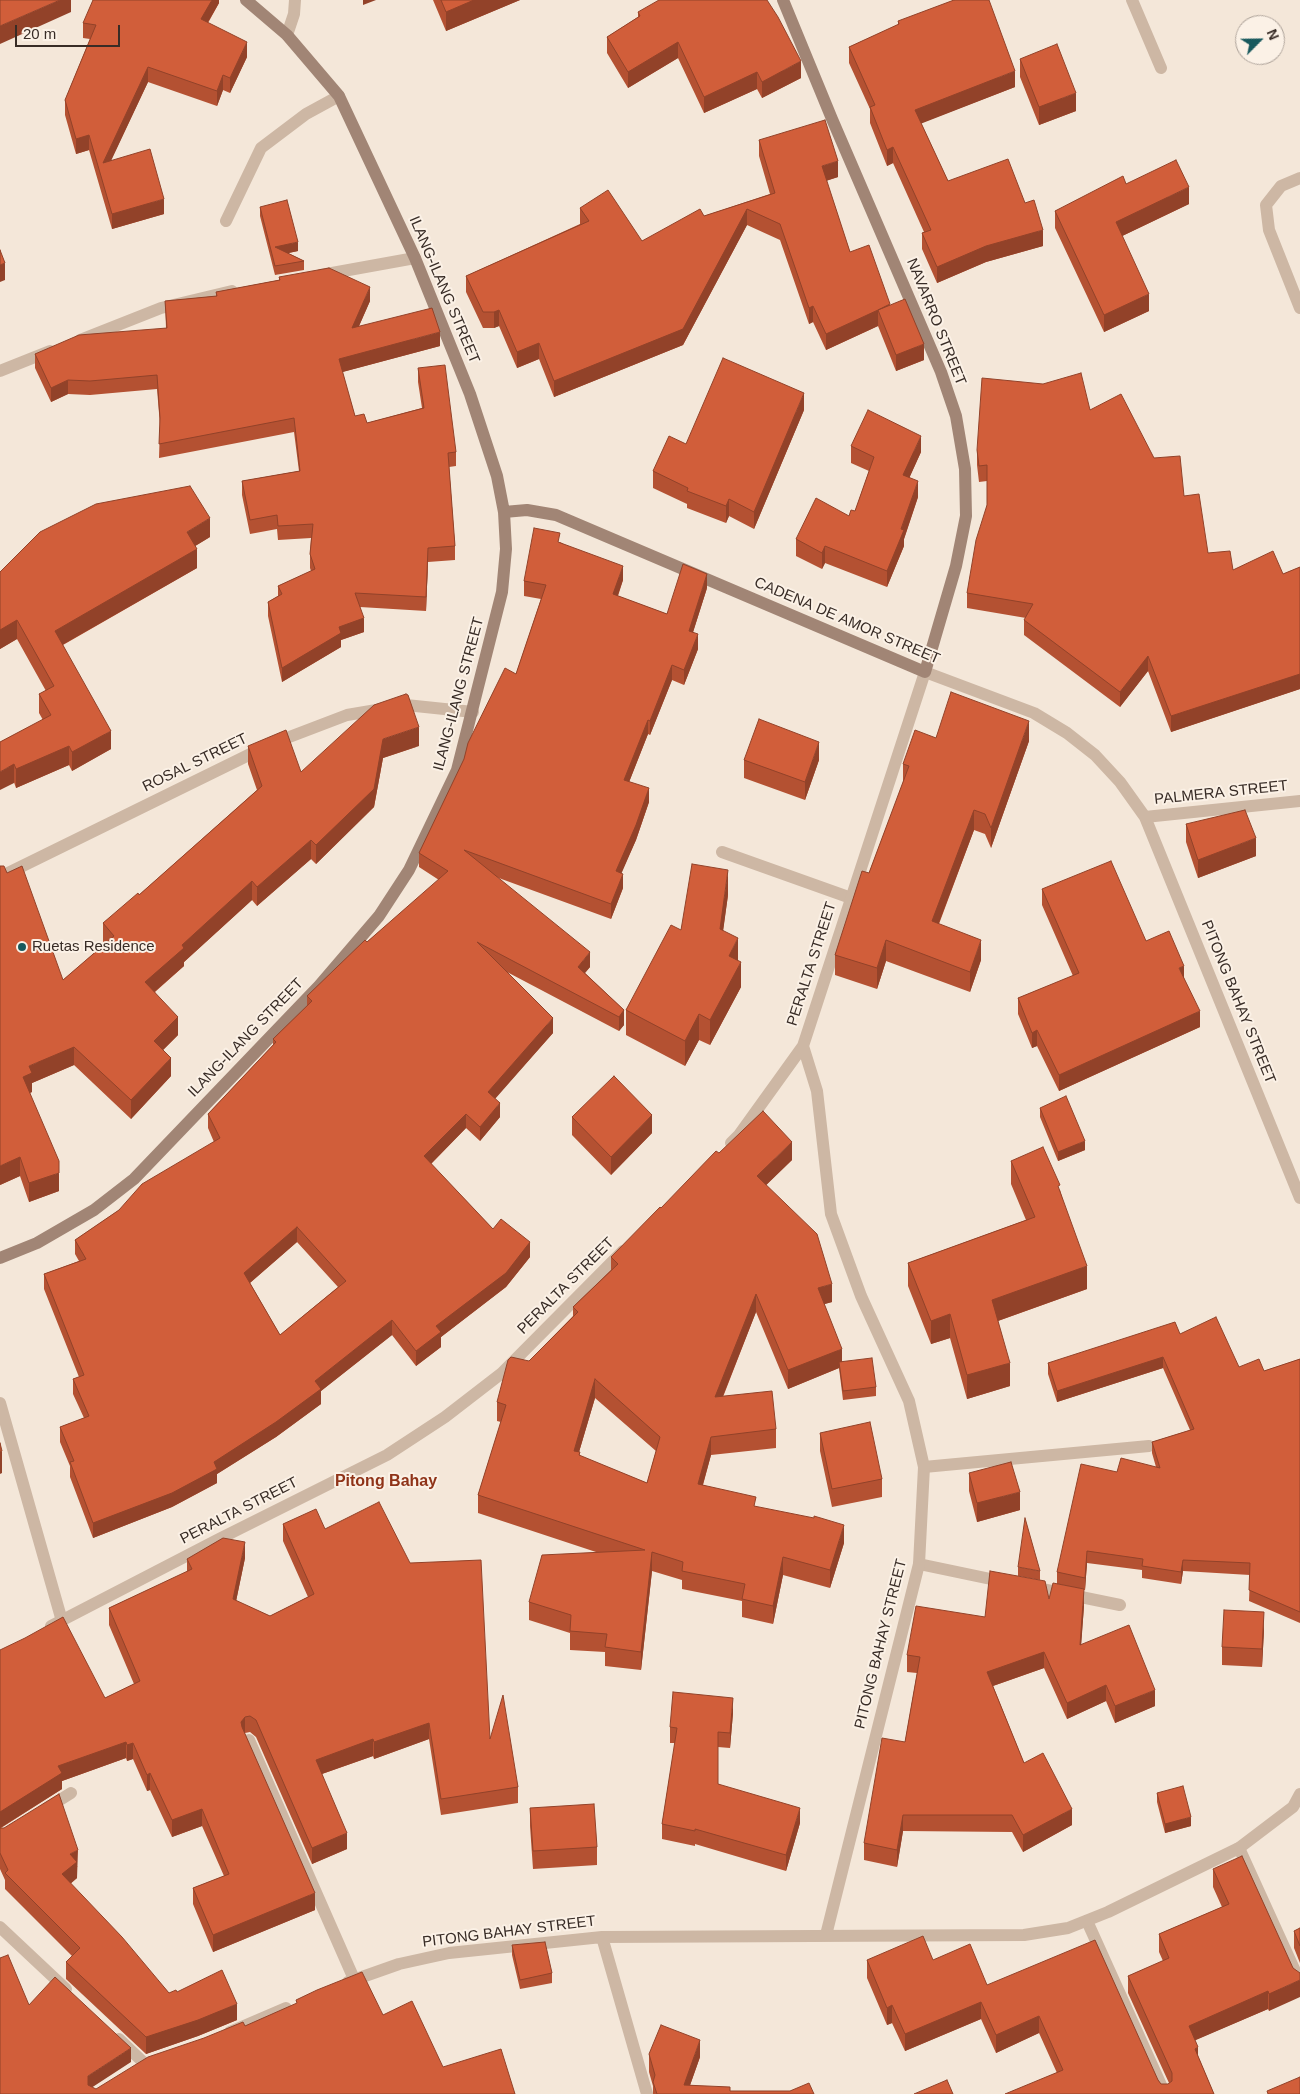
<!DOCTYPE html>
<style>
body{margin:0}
#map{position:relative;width:1300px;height:2094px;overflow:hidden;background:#f4e7d9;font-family:Arial,sans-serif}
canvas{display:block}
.north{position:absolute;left:1235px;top:15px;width:50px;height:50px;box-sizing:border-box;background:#fbf1e6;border:1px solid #ada299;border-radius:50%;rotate:67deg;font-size:14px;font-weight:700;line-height:20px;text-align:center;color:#382c26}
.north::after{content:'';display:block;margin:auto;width:18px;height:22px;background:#18595d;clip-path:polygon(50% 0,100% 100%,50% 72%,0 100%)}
.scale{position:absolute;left:15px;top:25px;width:105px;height:22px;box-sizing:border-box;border:2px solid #382c26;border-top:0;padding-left:6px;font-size:15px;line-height:18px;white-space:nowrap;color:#382c26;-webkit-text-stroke:4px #fbf1e6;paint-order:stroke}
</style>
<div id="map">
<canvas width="1300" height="2094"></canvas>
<div class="north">N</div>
<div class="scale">20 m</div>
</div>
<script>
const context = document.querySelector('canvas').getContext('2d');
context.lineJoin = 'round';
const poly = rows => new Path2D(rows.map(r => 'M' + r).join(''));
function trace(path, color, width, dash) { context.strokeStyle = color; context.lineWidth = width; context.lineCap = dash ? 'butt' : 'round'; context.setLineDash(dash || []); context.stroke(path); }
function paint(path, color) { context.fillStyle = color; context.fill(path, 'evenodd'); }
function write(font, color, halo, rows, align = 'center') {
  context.font = font + ' Arial,sans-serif'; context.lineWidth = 4; context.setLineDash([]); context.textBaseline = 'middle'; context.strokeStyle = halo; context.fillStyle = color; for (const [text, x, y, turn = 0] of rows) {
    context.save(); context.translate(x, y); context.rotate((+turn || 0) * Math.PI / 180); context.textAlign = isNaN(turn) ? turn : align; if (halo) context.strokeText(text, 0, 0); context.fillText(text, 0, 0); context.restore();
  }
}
const lane = poly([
 [226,221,261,148,306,114,339,96],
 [722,852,851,898],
 [924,1467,1149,1446],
 [919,1564,1005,1582],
 [1032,1587,1120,1605],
 [249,1740,354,1979],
 [47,1808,71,1793],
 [1239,1848,1300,1982],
 [1087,1921,1165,2094]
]);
const street = poly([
 [1132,0,1161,68],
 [287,35,294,14,295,0],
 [1300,178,1281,186,1266,205,1269,230,1300,308],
 [321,275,415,258],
 [80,340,161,308,232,291],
 [0,371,50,351],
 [1145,817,1300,801],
 [0,877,271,744,347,715,406,705,473,712],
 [803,1046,817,1091,831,1214,861,1296,909,1401,924,1467,919,1564,826,1935],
 [731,1143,739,1135,803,1046,925,672,1034,713,1067,733,1095,755,1120,782,1145,817,1300,1198],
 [0,1403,62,1621],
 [51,1626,219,1539,387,1455,445,1417,502,1373,623,1251],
 [0,1927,66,1989],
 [602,1937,647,2094],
 [348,1982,399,1964,449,1953,602,1937,1024,1935,1068,1928,1108,1912,1239,1848,1293,1807,1300,1794],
 [230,2032,286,2008],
 [119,2039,144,2063]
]);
const secondary = poly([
 [504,512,527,510,556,515,925,672,956,566,966,516,965,469,956,416,941,372,832,119,783,0],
 [0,1258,37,1243,94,1210,134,1179,319,986,379,916,409,870,457,770,502,592,506,549,504,512,497,476,470,394,415,258,339,96,287,35,246,0]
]);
const wall = poly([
 [219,0,219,3,208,23,247,57,230,93,223,90,217,106,148,82,111,160,164,214,112,229,89,150,76,154,65,115,65,100,90,39,83,38,83,23],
 [433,0,520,0,446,31],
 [638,12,801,78,762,98,757,89,704,113,678,58,628,88,607,53,607,37,638,17],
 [898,21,1015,87,921,123,948,181,1025,203,1043,246,986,262,937,283,922,249,922,233,924,232,893,163,887,166,870,123,870,109,849,63,849,47,898,25],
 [1020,59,1076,111,1039,125,1020,77],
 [759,140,838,177,826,181,850,252,890,305,924,360,896,371,878,326,826,350,813,322,809,324,780,240,747,225,683,345,554,397,539,359,517,368,499,326,494,328,483,328,466,292,466,276,580,224,580,208,642,241,704,216,770,194,759,156],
 [1126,184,1189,204,1122,236,1149,311,1104,332,1055,228,1055,211],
 [260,207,298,251,288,253,304,261,304,270,275,275,260,216],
 [279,277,370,301,359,326,440,346,342,372,355,416,367,423,422,408,418,382,418,368,456,452,456,466,449,467,455,546,455,560,428,562,426,611,360,607,364,632,341,640,341,647,282,682,268,616,268,602,278,596,278,586,311,571,310,568,310,554,311,538,278,540,277,529,250,534,242,495,242,481,299,471,294,432,159,458,160,425,157,389,90,395,68,394,51,402,35,368,35,354,166,328,165,301,216,296,216,292,279,280],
 [804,410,754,529,729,516,726,523,687,508,687,504,653,488,653,471,686,444],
 [1090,410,1154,458,1184,496,1208,553,1233,570,1283,574,1300,567,1300,689,1171,732,1148,671,1120,707,1024,635,1024,620,1026,618,967,608,967,593,987,505,987,481,979,482,977,465,977,450],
 [851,446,921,452,909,478,918,497,904,539,904,546,887,587,825,563,822,569,796,556,796,539,849,516,855,511,869,471,851,463],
 [210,537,195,546,197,568,63,645,111,749,72,771,69,765,16,788,0,742,43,720,39,713,39,694,46,691,17,639,0,649,0,572],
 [560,542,623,580,618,596,667,614,707,588,693,632,698,649,684,685,672,680,650,735,648,734,629,782,649,802,636,840,621,873,623,888,611,919,496,877,590,967,585,973,624,1010,624,1025,619,1031,507,972,553,1033,495,1098,500,1117,480,1141,466,1128,431,1164,493,1229,530,1257,506,1287,441,1337,441,1347,416,1366,392,1335,321,1391,321,1404,276,1437,217,1474,217,1483,172,1507,93,1538,70,1477,70,1466,60,1442,60,1427,84,1418,73,1394,73,1379,79,1377,44,1289,44,1274,79,1261,75,1254,75,1240,119,1210,214,1142,208,1128,208,1114,273,1045,273,1039,307,1006,307,996,367,942,439,880,419,867,419,853,516,674,541,599,524,596,524,581],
 [297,1242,338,1287,280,1335,250,1283],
 [936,738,1029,741,991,848,985,834,974,830,939,924,981,960,970,992,886,961,877,989,835,975,835,955,869,873,903,783,903,764],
 [248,746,301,772,419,746,383,758,374,807,316,864,311,859,257,906,252,900,184,962,184,966,155,992,178,1035,163,1050,171,1076,131,1119,74,1065,32,1083,32,1092,30,1093,59,1191,29,1202,20,1176,0,1185,63,980,105,944,103,942,103,923,139,895,257,790,248,764],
 [744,760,819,760,805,800,744,778],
 [1186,824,1256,856,1198,878,1186,842],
 [1042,889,1146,941,1184,978,1200,1027,1059,1091,1037,1046,1032,1048,1018,1014,1018,998,1073,976,1042,905],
 [728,895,723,930,738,961,741,987,710,1045,699,1040,685,1066,626,1035,626,1010,681,930],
 [1040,1108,1085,1150,1058,1161,1040,1117],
 [572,1117,652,1133,611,1175,572,1135],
 [719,1153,792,1160,766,1185,832,1302,824,1304,842,1362,876,1387,876,1396,843,1400,839,1368,788,1389,756,1312,723,1397,776,1429,776,1448,711,1455,703,1485,844,1543,830,1588,783,1575,773,1624,742,1617,742,1601,682,1589,682,1580,652,1571,641,1670,605,1666,605,1652,570,1650,570,1633,529,1620,529,1602,596,1552,478,1513,478,1495,501,1422,497,1421,497,1402,529,1361,573,1316,573,1307,611,1270,611,1257],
 [595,1398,656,1451,647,1483,580,1456,579,1452],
 [1011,1161,1060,1190,1087,1289,998,1321,1010,1386,967,1399,950,1338,931,1344,908,1286,908,1263,1026,1220,1011,1184],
 [1180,1334,1239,1367,1264,1371,1300,1359,1300,1623,1249,1601,1250,1575,1183,1571,1181,1584,1142,1578,1142,1570,1087,1563,1085,1590,1057,1584,1057,1572,1117,1472,1156,1467,1152,1453,1152,1442,1190,1430,1163,1368,1057,1402,1048,1374,1048,1363],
 [820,1433,882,1479,882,1497,832,1507,820,1451],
 [969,1473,1020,1510,977,1522,969,1491],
 [283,1524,325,1529,490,1739,518,1787,518,1803,441,1815,429,1739,374,1759,373,1756,322,1774,347,1849,312,1864,256,1737,250,1732,245,1733,245,1734,315,1910,213,1952,193,1904,193,1888,224,1876,202,1826,172,1837,150,1790,147,1791,133,1759,127,1761,126,1758,62,1781,62,1789,1,1828,78,1867,77,1867,77,1878,70,1884,169,1993,177,1992,237,2020,198,2036,146,2054,66,1979,66,1962,72,1956,5,1889,5,1880,0,1869,0,1650,105,1698,134,1684,109,1625,109,1608,187,1572,187,1559,245,1558,236,1601,270,1616,308,1597,283,1541],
 [1018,1567,1040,1571,1040,1580,1018,1576],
 [1049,1599,1084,1606,1081,1644,1155,1706,1115,1723,1106,1701,1067,1719,1044,1668,993,1686,1024,1763,1072,1825,1023,1852,1012,1832,903,1831,897,1867,864,1860,864,1843,905,1742,917,1673,907,1672,907,1655,985,1617],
 [1264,1630,1262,1667,1222,1665,1222,1647],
 [733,1713,730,1748,718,1747,718,1784,800,1823,786,1871,695,1844,695,1846,662,1839,662,1824,675,1743,670,1743,670,1727],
 [1157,1793,1191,1826,1165,1833,1157,1802],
 [530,1808,597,1847,597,1865,533,1869,530,1826],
 [1213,1869,1293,1968,1269,2011,1268,2009,1195,2040,1198,2056,1214,2094,1057,2073,1039,2033,996,2053,981,2019,905,2051,892,2023,887,2025,867,1978,867,1960,933,1960,987,1985,1158,2080,1161,2084,1168,2084,1169,2083,1128,1993,1128,1976,1163,1961,1159,1952,1159,1934,1222,1907,1213,1887],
 [1300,1928,1300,1963,1294,1948,1294,1931],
 [512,1945,552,1973,552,1983,520,1989,512,1955],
 [649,2054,700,2057,690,2085,730,2091,814,2094,653,2094,653,2086,649,2072]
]);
const shadedWall = poly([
 [60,0,71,0,71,12,0,44,0,26],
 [212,0,219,0,219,3,201,34,201,19],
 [363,0,376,0,363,5],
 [474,0,520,0,446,31,446,12],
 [247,42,247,57,230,93,230,78],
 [678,42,678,58,628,88,628,72],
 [801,61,801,78,762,98,762,82],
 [148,67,148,82,103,178,103,163],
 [1015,71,1015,87,915,126,915,110],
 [757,72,757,89,704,113,704,97],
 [223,75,223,90,217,106,217,91],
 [1076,93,1076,111,1039,125,1039,107],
 [89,135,89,150,76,154,76,139],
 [893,147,893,163,887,166,887,150],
 [838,161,838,177,822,182,822,166],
 [1189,187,1189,204,1116,239,1116,222],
 [164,199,164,214,112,229,112,214],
 [747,209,747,225,683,345,554,397,554,381],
 [1043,230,1043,246,986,262,937,283,937,267,986,246],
 [298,242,298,251,275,256,275,247],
 [5,263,5,280,0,282,0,265],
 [370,287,370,301,352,342,352,328],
 [1149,294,1149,311,1104,332,1104,315],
 [813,306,813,322,809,324,809,308],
 [499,310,499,326,494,328,494,312],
 [878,310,878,326,826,350,826,334],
 [440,332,440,346,339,373,339,359],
 [539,343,539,359,517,368,517,352],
 [924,344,924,360,896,371,896,355],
 [68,380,68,394,51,402,51,388],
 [804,393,804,410,754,529,754,512],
 [921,436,921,452,903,492,903,475],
 [918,481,918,497,904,539,904,546,887,587,887,571],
 [729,499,729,516,726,523,726,506],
 [210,518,210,537,187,551,187,532],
 [825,546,825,563,822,569,822,553],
 [428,548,428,562,426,611,426,597],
 [197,549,197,568,55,649,55,631],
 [623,566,623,580,613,609,613,594],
 [707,574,707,588,689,645,689,631],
 [364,618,364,632,341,640,341,647,282,682,282,668,339,627],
 [17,620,17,639,0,649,0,630],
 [698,634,698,649,684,685,684,670],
 [1148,656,1148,671,1120,707,1120,692],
 [672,665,672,680,650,735,650,721],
 [1300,674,1300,689,1171,732,1171,716],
 [648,720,648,734,624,795,624,780],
 [1029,721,1029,741,991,848,991,828],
 [419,727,419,746,383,758,374,807,316,864,316,845,383,739],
 [111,731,111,749,72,771,72,752],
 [819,742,819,760,805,800,805,782],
 [69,746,69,765,16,788,16,769],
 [14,764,14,783,0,790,0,772],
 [649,788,649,802,636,840,616,886,616,871],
 [974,810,974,830,932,941,932,921],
 [1256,838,1256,856,1198,878,1198,860],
 [311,840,311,859,257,906,257,887],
 [728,870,728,895,720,954,720,929],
 [623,874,623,888,611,919,611,904],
 [252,881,252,900,184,962,184,966,145,1000,145,982,182,945],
 [738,938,738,963,729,956],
 [886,940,886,961,877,989,877,968],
 [981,940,981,960,970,992,970,972],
 [590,952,590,967,578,981,578,967],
 [741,962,741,987,710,1045,710,1020],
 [1184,966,1184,982,1179,968],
 [624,1010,624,1025,619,1031,619,1017],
 [1200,1011,1200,1027,1059,1091,1059,1075],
 [699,1014,699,1040,685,1066,685,1041],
 [178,1017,178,1035,154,1059,154,1041],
 [553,1018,553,1033,488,1107,488,1092],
 [1037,1030,1037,1046,1032,1048,1032,1033],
 [74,1047,74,1065,32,1083,32,1092,23,1095,23,1077,29,1066],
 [171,1058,171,1076,131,1119,131,1100],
 [500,1103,500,1117,480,1141,480,1127],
 [466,1114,466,1128,424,1171,424,1156],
 [652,1115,652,1133,611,1175,611,1157],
 [1085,1141,1085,1150,1058,1161,1058,1152],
 [792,1142,792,1160,757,1194,757,1176],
 [20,1157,20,1176,0,1185,0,1166],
 [59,1173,59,1191,29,1202,29,1183],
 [297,1227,297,1242,244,1288,244,1273],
 [530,1242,530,1257,506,1287,441,1337,441,1347,416,1366,416,1351,436,1326],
 [1087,1266,1087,1289,992,1323,992,1300],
 [832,1284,832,1302,818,1306,818,1288],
 [756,1294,756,1312,715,1416,715,1397],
 [950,1314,950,1338,931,1344,931,1321],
 [392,1320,392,1335,321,1391,321,1404,276,1437,217,1474,217,1483,172,1507,93,1538,93,1523,315,1381],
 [842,1349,842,1367,839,1362,839,1368,788,1389,788,1370],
 [1163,1357,1163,1368,1057,1402,1057,1391],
 [1010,1363,1010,1386,967,1399,967,1375],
 [595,1379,595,1398,574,1469,574,1451],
 [711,1437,711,1455,698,1502,698,1484],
 [2,1451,2,1473,0,1474,0,1452],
 [1020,1492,1020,1510,977,1522,977,1503],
 [844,1525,844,1543,830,1588,830,1570],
 [245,1542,245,1558,233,1616,233,1599],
 [1087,1551,1087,1563,1085,1590,1085,1578],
 [652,1552,652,1571,641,1670,641,1652],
 [783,1557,783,1575,773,1624,773,1606],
 [1183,1560,1183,1571,1181,1584,1181,1572],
 [1084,1589,1084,1606,1080,1661,1080,1645],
 [1264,1612,1264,1630,1262,1667,1262,1649],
 [1044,1652,1044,1668,987,1688,987,1672],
 [1106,1685,1106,1701,1067,1719,1067,1703],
 [1155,1690,1155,1706,1115,1723,1115,1706],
 [733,1698,733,1713,730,1748,730,1733],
 [245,1717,245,1733,241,1739,241,1722],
 [429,1723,429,1739,374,1759,374,1742],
 [373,1739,373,1756,316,1776,316,1760],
 [126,1742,126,1758,62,1781,62,1789,0,1828,0,1812,58,1766],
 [133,1743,133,1759,127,1761,127,1745],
 [150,1773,150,1790,147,1791,147,1775],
 [800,1808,800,1823,786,1871,786,1855],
 [202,1809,202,1826,172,1837,172,1820],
 [1072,1809,1072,1825,1023,1852,1023,1835],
 [903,1815,903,1831,897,1867,897,1850],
 [1191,1817,1191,1826,1165,1833,1165,1824],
 [347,1833,347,1849,312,1864,312,1848],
 [78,1850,77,1878,62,1891,62,1874,70,1854],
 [315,1893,315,1910,213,1952,213,1935],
 [1300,1980,1300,1997,1269,2011,1269,1994],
 [1268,1991,1268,2009,1189,2043,1189,2026],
 [981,2002,981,2019,905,2051,905,2034],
 [237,2004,237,2020,198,2036,146,2054,146,2037],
 [892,2005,892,2023,887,2025,887,2008],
 [1039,2016,1039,2033,996,2053,996,2035],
 [700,2040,700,2057,687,2094,684,2085],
 [1198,2047,1198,2065,1195,2049],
 [131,2048,131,2062,88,2090,88,2076]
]);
const building = poly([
 [0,0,60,0,0,26,0,0],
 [93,0,212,0,201,19,247,42,230,78,223,75,217,91,148,67,103,163,150,149,164,199,112,214,89,135,76,139,65,100,96,25,83,23,93,0],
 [441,0,474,0,446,12,441,0],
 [659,0,767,0,778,17,801,61,762,82,757,72,704,97,678,42,628,72,607,37,640,16,638,12,659,0],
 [954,0,989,0,1015,71,915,110,948,181,1008,159,1025,203,1034,200,1043,230,986,246,937,267,922,233,931,230,893,147,887,150,870,107,875,105,849,47,899,24,898,21,954,0],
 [1057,44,1076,93,1039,107,1020,59,1057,44],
 [825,120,838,161,822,166,850,252,869,245,890,304,878,310,905,299,924,344,896,355,878,310,826,334,813,306,809,308,780,224,747,209,683,329,554,381,539,343,517,352,499,310,494,312,483,312,466,276,589,221,580,208,608,190,642,241,700,209,704,216,775,193,759,140,825,120],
 [1176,160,1189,187,1116,222,1149,294,1104,315,1055,211,1123,176,1126,184,1176,160],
 [287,200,298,242,275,247,304,261,275,266,260,207,287,200],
 [0,250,5,263,0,265,0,250],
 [329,268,370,287,352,328,432,308,440,332,339,359,355,416,364,414,367,423,424,408,418,368,445,365,456,452,448,453,455,546,428,548,426,597,355,593,364,618,339,627,341,633,282,668,268,602,282,594,278,586,315,569,310,554,313,524,278,526,277,515,250,520,242,481,300,471,294,418,159,444,160,418,157,375,90,381,68,380,51,388,35,354,79,335,167,328,165,301,217,296,216,292,280,280,279,277,329,268],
 [723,358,804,393,754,512,729,499,726,506,687,491,688,488,653,471,669,436,686,444,723,358],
 [1081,373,1090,410,1121,394,1154,458,1180,456,1184,496,1199,494,1208,553,1230,551,1233,570,1273,551,1283,574,1300,567,1300,674,1171,716,1148,656,1120,692,1024,620,1033,604,967,593,976,540,987,505,987,465,979,466,977,450,982,378,1043,384,1081,373],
 [868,410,921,436,903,475,918,481,901,529,904,530,887,571,825,546,822,553,796,539,816,498,849,516,851,510,855,511,874,457,851,446,868,410],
 [190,486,210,518,187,532,197,549,55,631,111,731,72,752,69,746,16,769,14,764,0,772,0,742,51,715,39,694,54,686,17,620,0,630,0,572,40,532,96,504,190,486],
 [534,528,560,533,558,542,623,566,613,594,667,614,683,564,707,574,689,631,698,634,684,670,672,665,650,721,648,720,624,780,649,788,636,825,616,871,623,874,611,904,464,850,590,952,578,967,624,1010,619,1017,477,942,553,1018,488,1092,500,1103,480,1127,466,1114,424,1156,493,1229,501,1219,530,1242,506,1273,436,1326,441,1332,416,1351,392,1320,315,1381,321,1389,276,1422,214,1462,217,1469,172,1493,93,1523,70,1462,74,1461,60,1427,89,1416,73,1379,84,1375,44,1274,86,1259,75,1240,119,1210,142,1184,220,1138,208,1114,276,1042,273,1039,312,1001,307,996,365,940,367,942,448,871,419,853,464,759,468,743,505,668,516,674,546,585,524,581,534,528],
 [297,1227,346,1281,280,1335,244,1273,297,1227],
 [951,692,1029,721,991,828,985,814,974,810,932,921,981,940,970,972,886,940,877,968,835,955,862,871,869,873,909,766,903,764,915,730,936,738,951,692],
 [406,694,408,695,419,727,383,739,374,789,316,845,311,840,257,887,252,881,182,945,184,948,145,982,178,1017,154,1041,171,1058,131,1100,74,1047,29,1066,32,1073,23,1077,59,1161,59,1173,29,1183,20,1157,0,1166,0,866,4,866,7,873,22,866,63,980,114,936,103,923,138,893,139,895,262,786,248,746,286,730,301,772,374,705,406,694],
 [759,719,819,742,805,782,744,760,759,719],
 [1245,810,1256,838,1198,860,1186,824,1245,810],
 [1111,861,1146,941,1169,931,1184,966,1179,968,1200,1011,1059,1075,1037,1030,1032,1033,1018,998,1079,973,1042,889,1111,861],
 [692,864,728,870,720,929,738,938,729,956,741,962,710,1020,699,1014,685,1041,626,1010,671,925,681,930,692,864],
 [614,1076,652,1115,611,1157,572,1117,614,1076],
 [1066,1096,1085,1141,1058,1152,1040,1108,1066,1096],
 [763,1111,792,1142,757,1176,817,1234,832,1284,818,1288,842,1349,788,1370,756,1294,715,1397,772,1391,776,1429,711,1437,698,1484,756,1497,754,1506,814,1518,814,1516,844,1525,830,1570,783,1557,773,1606,742,1599,745,1584,682,1571,683,1562,652,1552,641,1652,605,1647,607,1634,570,1631,571,1615,529,1602,542,1555,645,1550,478,1495,506,1405,497,1402,508,1360,511,1357,529,1361,578,1312,573,1307,618,1264,611,1257,660,1207,661,1208,716,1151,719,1153,763,1111],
 [595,1379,660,1437,647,1483,579,1455,580,1452,574,1451,595,1379],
 [1043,1147,1060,1185,1058,1186,1087,1266,992,1300,1010,1363,967,1375,950,1314,931,1321,908,1263,1035,1217,1011,1161,1043,1147],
 [1216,1317,1239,1367,1259,1359,1264,1371,1300,1359,1300,1612,1249,1590,1250,1563,1183,1560,1181,1572,1142,1566,1143,1559,1087,1551,1085,1578,1057,1572,1081,1464,1117,1472,1121,1458,1160,1468,1152,1442,1194,1429,1163,1357,1057,1391,1048,1363,1175,1322,1180,1334,1216,1317],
 [872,1358,876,1387,843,1391,839,1362,872,1358],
 [870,1422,882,1479,832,1489,820,1433,870,1422],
 [0,1443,2,1451,0,1452,0,1443],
 [1011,1462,1020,1492,977,1503,969,1473,1011,1462],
 [379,1502,410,1563,481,1560,490,1739,503,1695,518,1787,441,1799,429,1723,374,1742,373,1739,316,1760,347,1833,312,1848,256,1720,250,1716,245,1717,241,1722,242,1727,315,1893,213,1935,193,1888,229,1874,202,1809,172,1820,150,1773,147,1775,133,1743,127,1745,126,1742,58,1766,62,1773,0,1812,0,1650,25,1638,63,1617,105,1698,140,1681,109,1608,192,1569,187,1559,223,1538,245,1542,233,1599,270,1616,314,1594,283,1524,316,1509,325,1529,379,1502],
 [1025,1518,1040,1571,1018,1567,1025,1518],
 [990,1571,1045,1581,1049,1599,1053,1583,1084,1589,1080,1645,1129,1625,1155,1690,1115,1706,1106,1685,1067,1703,1044,1652,987,1672,1024,1763,1043,1753,1072,1809,1023,1835,1012,1815,903,1815,897,1850,864,1843,882,1738,905,1742,920,1657,907,1655,916,1606,985,1617,990,1571],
 [1224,1610,1264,1612,1262,1649,1222,1647,1224,1610],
 [673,1692,733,1698,730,1733,718,1732,718,1784,800,1808,786,1855,695,1829,695,1831,662,1824,677,1728,670,1727,673,1692],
 [1183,1786,1191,1817,1165,1824,1157,1793,1183,1786],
 [59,1794,78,1850,70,1854,77,1862,62,1874,122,1937,169,1993,176,1990,177,1992,222,1970,237,2004,198,2020,146,2037,66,1962,80,1948,5,1873,8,1870,0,1853,0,1828,4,1828,59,1794],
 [594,1804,597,1847,533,1851,530,1808,594,1804],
 [1242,1856,1293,1968,1300,1973,1300,1980,1269,1994,1268,1991,1189,2026,1198,2047,1195,2049,1214,2094,1005,2094,1063,2070,1039,2016,996,2035,981,2002,905,2034,892,2005,887,2008,867,1960,923,1936,933,1960,970,1944,987,1985,1095,1940,1158,2080,1161,2084,1168,2084,1172,2081,1172,2073,1128,1976,1169,1958,1159,1934,1229,1904,1213,1869,1242,1856],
 [1300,1928,1300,1946,1294,1931,1300,1928],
 [545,1942,552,1973,520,1980,512,1945,545,1942],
 [8,1955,29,2005,55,1977,131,2048,88,2076,88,2085,96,2089,148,2057,204,2038,243,2022,245,2026,297,2003,296,2000,317,1990,362,1972,383,2015,412,2001,443,2067,501,2049,515,2094,0,2094,0,1958,8,1955],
 [661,2025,700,2040,684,2085,730,2087,730,2091,790,2091,809,2083,814,2094,657,2094,653,2082,655,2075,649,2054,661,2025],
 [1300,2077,1300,2094,1268,2094,1267,2091,1300,2077],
 [947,2080,953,2094,914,2094,947,2080]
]);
const markers = [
 [22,947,5,"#18595d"]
];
const streetNames = [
 ["ILANG-ILANG STREET",444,290,67],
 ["NAVARRO STREET",936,322,68],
 ["CADENA DE AMOR STREET",847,621,23],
 ["ILANG-ILANG STREET",459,694,-75],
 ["ROSAL STREET",195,763,-26],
 ["PALMERA STREET",1221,793,-6],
 ["PERALTA STREET",812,964,-72],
 ["PITONG BAHAY STREET",1238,1002,68],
 ["ILANG-ILANG STREET",246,1038,-46],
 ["PERALTA STREET",566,1286,-45],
 ["PERALTA STREET",239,1511,-27],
 ["PITONG BAHAY STREET",881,1644,-76],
 ["PITONG BAHAY STREET",509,1932,-7]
];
const poiNames = [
 ["Ruetas Residence",32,947]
];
const neighbourhoodNames = [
 ["Pitong Bahay",386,1482]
];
trace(lane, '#cdb7a4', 12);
trace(street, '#cdb7a4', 12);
trace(secondary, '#a18575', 12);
paint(wall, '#b45132');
paint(shadedWall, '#924229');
paint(building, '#d15e3a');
trace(building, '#924229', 1);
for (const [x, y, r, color] of markers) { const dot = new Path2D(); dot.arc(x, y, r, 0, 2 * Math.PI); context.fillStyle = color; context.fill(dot); trace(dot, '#fbf1e6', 2); }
write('15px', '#382c26', '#fbf1e6', streetNames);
write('15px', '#382c26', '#fbf1e6', poiNames, 'left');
write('bold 16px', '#8f3318', '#fbf1e6', neighbourhoodNames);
</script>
